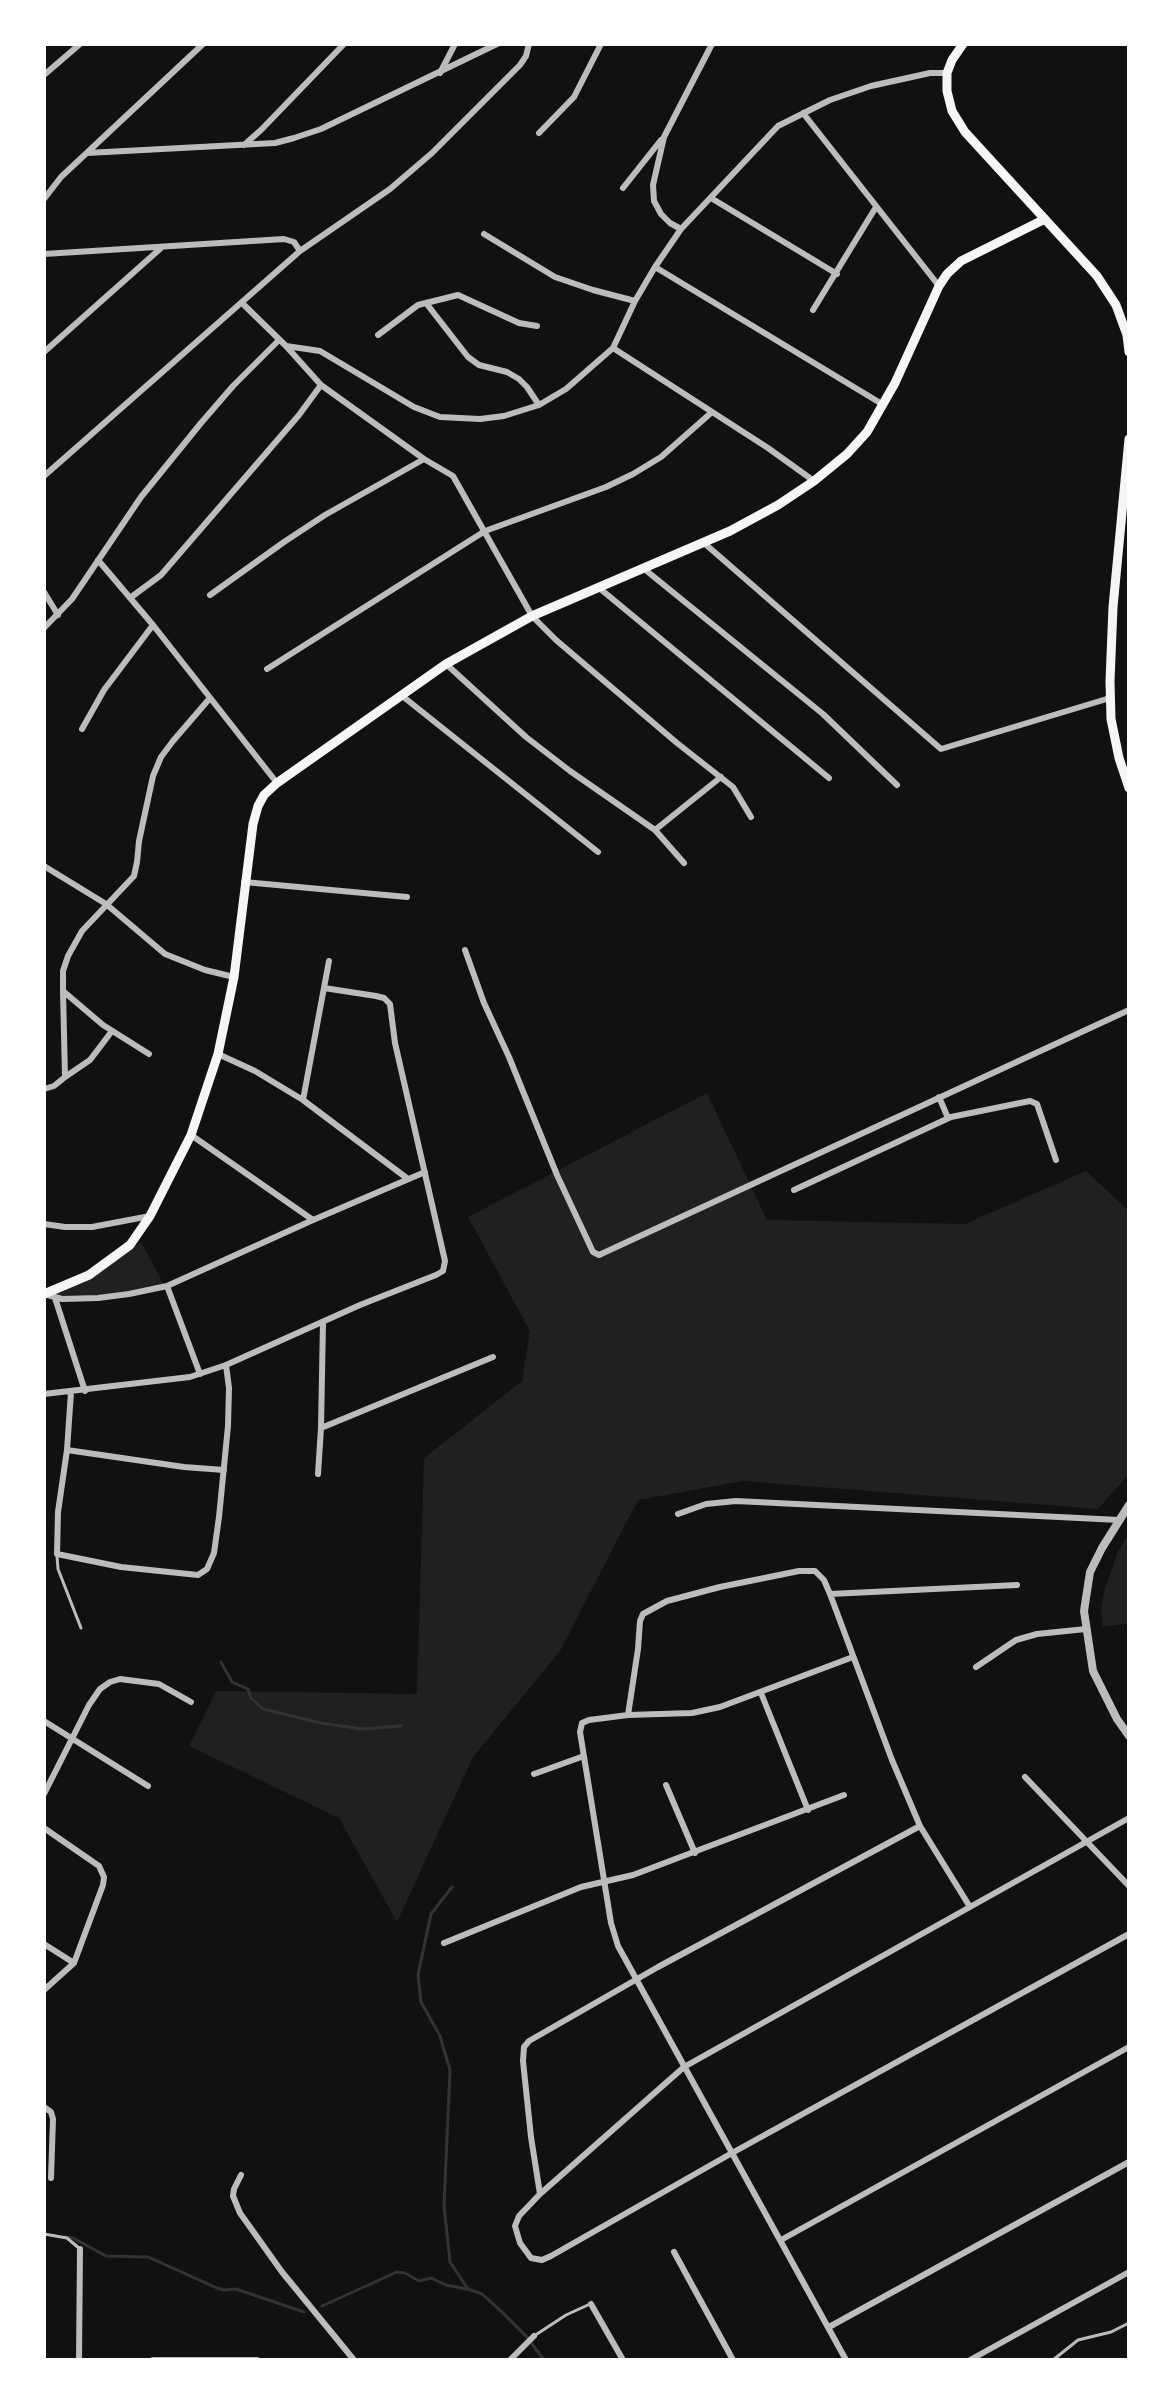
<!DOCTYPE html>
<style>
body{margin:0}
#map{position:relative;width:1173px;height:2404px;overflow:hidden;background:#111;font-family:"Crimson Pro",serif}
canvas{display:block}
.frame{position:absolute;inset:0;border:46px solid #fff;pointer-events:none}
</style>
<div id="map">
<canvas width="1173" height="2404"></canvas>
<div class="frame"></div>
</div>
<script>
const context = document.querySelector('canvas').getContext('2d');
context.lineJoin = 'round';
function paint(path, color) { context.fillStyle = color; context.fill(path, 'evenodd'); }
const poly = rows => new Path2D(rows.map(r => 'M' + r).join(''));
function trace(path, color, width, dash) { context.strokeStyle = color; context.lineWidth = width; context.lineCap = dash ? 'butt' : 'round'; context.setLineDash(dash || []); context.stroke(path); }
const green = poly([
 [707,1093,767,1220,965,1224,1086,1171,1129,1211,1129,1474,1098,1509,743,1481,638,1500,560,1651,473,1757,397,1922,339,1818,189,1746,216,1691,417,1694,424,1458,522,1381,530,1331,468,1217],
 [141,1242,164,1285,128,1293,72,1298,51,1294,92,1276],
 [1129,1533,1129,1623,1103,1627,1101,1609,1104,1592,1118,1551]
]);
const stream = poly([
 [221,1662,232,1682,248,1689,251,1698,263,1709,321,1723,362,1729,401,1726],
 [452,1887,431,1914,418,1975,421,2002,440,2036,450,2070,444,2206,450,2262,468,2289,482,2294,501,2311,526,2336,544,2360],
 [65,2237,73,2238,106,2256,148,2257,217,2288,224,2290,236,2289,304,2312],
 [322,2306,397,2272,405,2273,419,2281,431,2278,446,2285,466,2289]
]);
const service = poly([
 [57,1556,58,1569,81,1628],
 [44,2234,67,2238,80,2249],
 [534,2336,566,2315,590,2304],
 [1053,2360,1078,2340,1111,2332,1129,2323]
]);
const minor = poly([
 [440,73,455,44],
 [44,75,80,44],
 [803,113,939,286],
 [539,133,574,97,601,44],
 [244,145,261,130,344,44],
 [87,153,275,143,294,138,321,129,497,44],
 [623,188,661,140],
 [711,198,837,274],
 [44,199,61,177,203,44],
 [681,229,670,223,661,214,654,201,653,185,664,137,712,44],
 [484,234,555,277,593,290,635,301],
 [44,254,284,239,294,242,300,251],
 [655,267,882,404],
 [242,303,286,346,321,385,424,459,453,476,532,616,556,640,677,743,733,787,751,817],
 [426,303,468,357,479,365,507,372,519,379,527,387,539,405],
 [813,310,876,207],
 [378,335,418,305,458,295,519,323,537,326],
 [286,346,320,351,414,407,440,417,480,419,504,416,539,405,566,389,613,348,635,301,655,267,681,229,778,126,830,100,871,86,930,73,947,73],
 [613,348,768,448,814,481],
 [44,352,161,248],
 [44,476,300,251,390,189,432,153,520,65,526,56,529,44],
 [704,543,941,749,1110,698],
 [98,560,153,625,277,783],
 [643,568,823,714,897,785],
 [598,587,829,778],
 [44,592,58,615],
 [210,595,284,542,325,515,424,459],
 [130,598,161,575,299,415,321,385],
 [44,628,72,599,141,497,201,423,233,386,279,340],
 [446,664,526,737,570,771,655,830,684,863],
 [267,669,485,531,606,487,633,474,661,457,712,412],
 [401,695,598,852],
 [82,729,104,690,153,625],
 [655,830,721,777],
 [44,866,106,904,165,954,205,970,234,977],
 [244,882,407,897],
 [465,950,484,1003,509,1057,557,1175,593,1252,599,1255,1129,1010],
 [63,991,103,1025,149,1054],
 [218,1054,255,1071,303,1100,408,1179],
 [65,1077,90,1060,112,1031],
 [44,1089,54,1086,65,1077,63,991,63,971,68,956,82,931,134,876,137,862,139,841,153,776,161,757,173,741,210,698],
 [939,1097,948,1118],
 [303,1100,329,961],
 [191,1135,313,1220],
 [794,1190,951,1117,1030,1101,1037,1104,1056,1160],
 [44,1224,65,1227,92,1227,150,1216],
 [167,1286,200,1374],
 [44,1294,62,1299,98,1298,129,1294,167,1286,313,1220,425,1172],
 [55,1298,85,1391],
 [323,1322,321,1428,493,1357],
 [71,1392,67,1450,58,1512,57,1554,121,1567,198,1575,207,1569,214,1553,219,1517,228,1426,229,1388,226,1365],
 [44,1394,190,1377,226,1365,360,1305,436,1275,443,1271,445,1261,395,1043,390,1004,384,998,376,996,324,988],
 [67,1450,184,1467,224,1470],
 [318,1474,321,1428],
 [678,1514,706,1504,736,1501,1119,1520],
 [830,1594,1017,1585],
 [976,1667,1016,1640,1037,1634,1086,1629],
 [761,1693,808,1810],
 [628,1715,638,1649,640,1621,643,1614,667,1601,720,1587,799,1571,815,1571,824,1580,830,1594,892,1760,920,1826],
 [44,1721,148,1786],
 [534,1774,584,1756],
 [1025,1777,1129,1886],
 [666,1785,695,1853],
 [44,1794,89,1705,100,1689,110,1682,120,1679,159,1684,191,1702],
 [1129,1818,684,2067,540,2194,519,2216,515,2226,520,2243,531,2258,542,2260,551,2256,732,2153,1129,1934],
 [44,1828,99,1866,104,1877,103,1885,74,1963,44,1990],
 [444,1943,581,1887,633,1875,844,1795],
 [44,1944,74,1963],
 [44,2107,51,2112,53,2119,51,2178],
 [241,2175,234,2189,233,2196,240,2213,282,2272,354,2360],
 [540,2194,531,2137,523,2061,524,2047,529,2041,658,1967,920,1826,970,1907],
 [781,2240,1129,2047],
 [674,2252,733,2360],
 [591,2304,623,2360],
 [829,2327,1129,2162],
 [79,2360,80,2249],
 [153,2360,257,2360],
 [510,2360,534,2336],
 [846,2360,618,1946,611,1923,580,1732,582,1723,589,1720,628,1715,692,1713,720,1707,853,1657],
 [970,2360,1129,2272]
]);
const tertiary = poly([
 [1129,1505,1102,1548,1090,1572,1084,1611,1093,1671,1117,1719,1129,1736]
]);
const secondary = poly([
 [963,44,952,60,947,73,947,91,952,111,965,132,1097,276,1116,305,1127,335,1129,352],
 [1129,439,1113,607,1110,681,1111,719,1119,758,1129,788],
 [44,1294,89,1275,130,1245,150,1216,191,1135,218,1054,234,977,253,824,258,806,264,795,277,783,446,664,532,616,730,531,778,505,814,481,847,454,867,432,895,383,939,286,947,274,961,261,1045,219]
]);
paint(green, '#202020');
trace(stream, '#333', 3);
trace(service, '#bcbcbc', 3);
trace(minor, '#bcbcbc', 6);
trace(tertiary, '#bcbcbc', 8);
trace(secondary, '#f5f5f5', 9);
</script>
